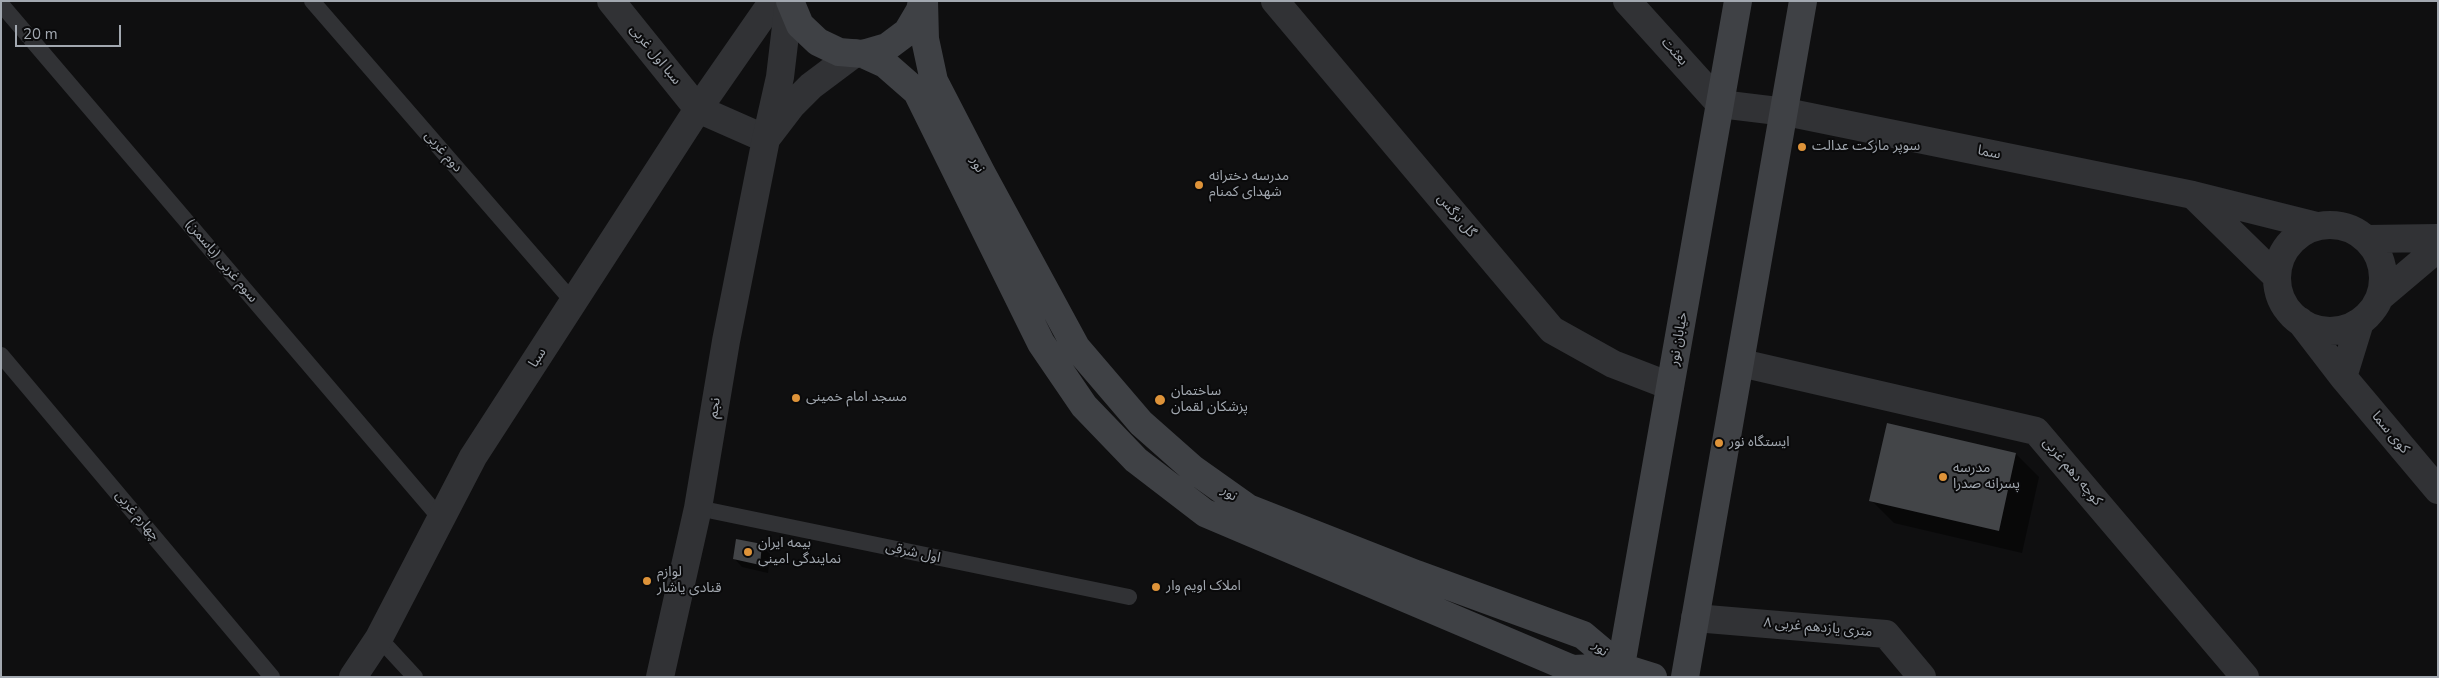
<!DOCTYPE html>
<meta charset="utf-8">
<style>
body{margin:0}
#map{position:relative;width:2439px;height:678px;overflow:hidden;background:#0f0f10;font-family:"Nunito Sans",sans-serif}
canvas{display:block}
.frame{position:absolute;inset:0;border:2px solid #a2a8b0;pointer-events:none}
.scale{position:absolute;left:15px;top:25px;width:106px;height:22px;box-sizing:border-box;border:2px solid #a2a8b0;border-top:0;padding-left:6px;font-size:15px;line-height:18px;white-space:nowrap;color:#a2a8b0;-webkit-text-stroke:4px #0a0a0b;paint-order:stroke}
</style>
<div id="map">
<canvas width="2439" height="678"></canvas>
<div class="frame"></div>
<div class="scale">20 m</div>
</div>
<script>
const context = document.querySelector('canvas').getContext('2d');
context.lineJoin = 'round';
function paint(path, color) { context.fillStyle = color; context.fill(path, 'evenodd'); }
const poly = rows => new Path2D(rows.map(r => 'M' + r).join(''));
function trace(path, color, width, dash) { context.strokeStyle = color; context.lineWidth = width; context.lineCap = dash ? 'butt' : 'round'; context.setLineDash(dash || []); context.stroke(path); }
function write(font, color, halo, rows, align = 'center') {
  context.font = font + ' "Nunito Sans","Noto Sans Arabic",sans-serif'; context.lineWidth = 4; context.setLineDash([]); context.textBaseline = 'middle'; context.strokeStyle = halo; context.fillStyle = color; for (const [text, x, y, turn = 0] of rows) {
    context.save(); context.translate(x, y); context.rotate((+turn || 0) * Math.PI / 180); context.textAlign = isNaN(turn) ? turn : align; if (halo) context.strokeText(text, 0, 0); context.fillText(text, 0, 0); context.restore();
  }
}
const shadow = poly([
 [2016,454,2039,477,2022,553,1894,523,1871,500],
 [762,546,770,554,768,573,742,567,734,558]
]);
const building = poly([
 [1887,423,2016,453,1999,531,1869,501],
 [736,539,762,544,760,565,733,559]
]);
const service = poly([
 [312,1,574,303],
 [1,4,440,518],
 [1,355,272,677],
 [698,508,1129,597],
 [379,638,415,677]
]);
const minor = poly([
 [611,1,698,109,773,1],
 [1275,1,1552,330,1613,364,1670,386],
 [1627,1,1720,104],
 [1741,363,2036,431,2245,677],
 [1695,618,1886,634,1922,677],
 [353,677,379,638,473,457,698,109,766,139]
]);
const tertiary = poly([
 [789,1,780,77,766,139,792,105,811,86,855,53],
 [1720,104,1786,112,2193,195,2317,226],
 [2194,196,2277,277],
 '2277 278a53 53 0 1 1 106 0a53 53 0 1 1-106 0Z',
 [2366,239,2438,238],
 [2380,297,2438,248],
 [2300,321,2343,377,2438,490],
 [2343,377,2360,322],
 [660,677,698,508,726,341,766,139]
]);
const secondary = poly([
 [790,1,800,25,818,42,839,52,863,54,887,47,907,32,920,10,922,1],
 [924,1,925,39,934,81,981,172,1076,347,1141,423,1193,469,1248,508,1416,574,1583,635,1621,667],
 [863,54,885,64,917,92,1041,343,1084,406,1136,460,1205,513,1572,669,1621,667,1653,677],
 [1619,677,1738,1],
 [1685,677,1803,1]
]);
const markers = [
 [1802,147,5,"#de9339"],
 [1199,185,5,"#de9339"],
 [796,398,5,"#de9339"],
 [1160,400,6,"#de9339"],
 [1719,443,5,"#de9339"],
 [1943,477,5,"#de9339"],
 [748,552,5,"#de9339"],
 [647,581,5,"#de9339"],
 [1156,587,5,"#de9339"]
];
const streetNames = [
 ["بعثت",1674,52,48],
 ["سبا اول غربی",655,55,51],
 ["دوم غربی",443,152,49],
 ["سما",1989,153,11],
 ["نور",977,165,63],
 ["گل نرگس",1456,216,50],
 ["سوم غربی (یاسمن)",221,261,50],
 ["خیابان نور",1679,339,-80],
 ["سبا",538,358,-57],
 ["نجم",715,408,-81],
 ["کوی سما",2390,433,50],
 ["کوچه دهم غربی",2072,472,50],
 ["نور",1229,494,35],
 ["چهارم غربی",137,516,50],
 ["اول شرقی",913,553,12],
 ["۸ متری یازدهم غربی",1818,628,5],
 ["نور",1600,649,41]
];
const poiNames = [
 ["سوپر مارکت عدالت",1812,147],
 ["مدرسه دخترانه",1209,177],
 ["شهدای کمنام",1209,193],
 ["ساختمان",1171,392],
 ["پزشکان لقمان",1171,408],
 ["مسجد امام خمینی",806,398],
 ["ایستگاه نور",1729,443],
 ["مدرسه",1953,469],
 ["پسرانه صدرا",1953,485],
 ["بیمه ایران",758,544],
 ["نمایندگی امینی",758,560],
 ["لوازم",657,573],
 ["قنادی یاشار",657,589],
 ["املاک اویم وار",1166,587]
];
paint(shadow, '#0007');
paint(building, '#434548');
trace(service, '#313235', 16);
trace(minor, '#313235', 28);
trace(tertiary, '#313235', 28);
trace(secondary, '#3f4145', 28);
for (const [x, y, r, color] of markers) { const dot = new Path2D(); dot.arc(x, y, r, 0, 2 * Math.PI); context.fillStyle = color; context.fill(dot); trace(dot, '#0a0a0b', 2); }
write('14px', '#a2a8b0', '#0a0a0b', streetNames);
write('14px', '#a2a8b0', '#0a0a0b', poiNames, 'left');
</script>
